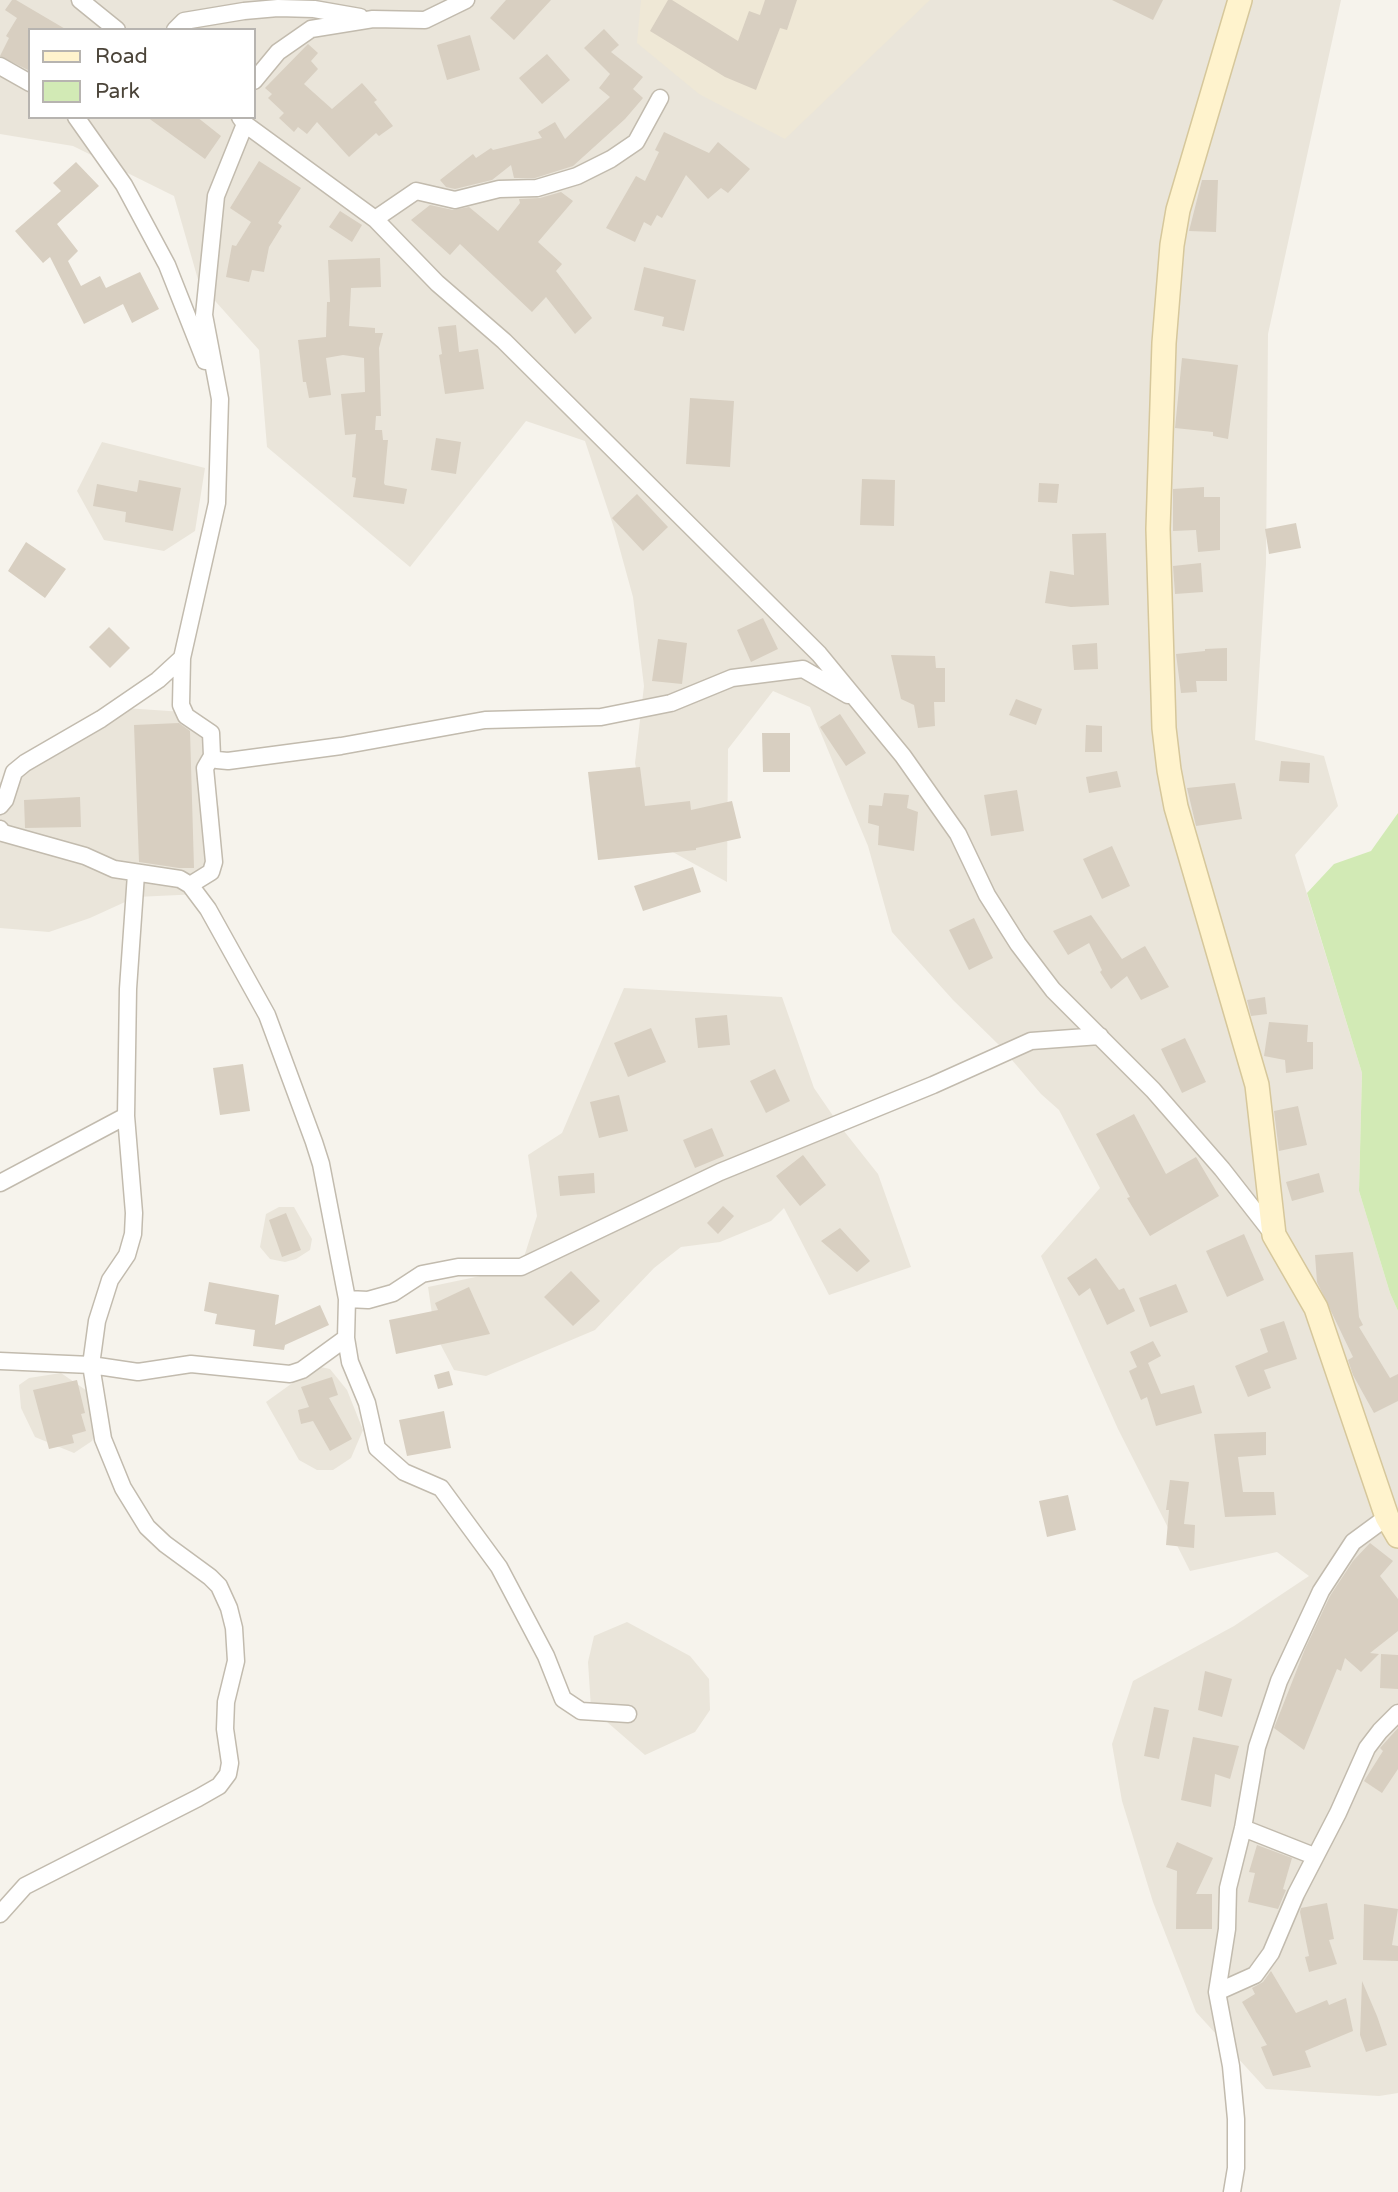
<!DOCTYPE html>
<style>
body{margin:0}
#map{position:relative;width:1398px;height:2192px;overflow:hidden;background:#f6f3ec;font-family:"Varela Round",sans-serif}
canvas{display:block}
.legend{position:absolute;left:28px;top:28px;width:228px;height:91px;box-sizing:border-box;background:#fff;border:2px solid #b7b4b0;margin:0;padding:9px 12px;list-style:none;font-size:21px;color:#4b4439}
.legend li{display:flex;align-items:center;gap:14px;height:35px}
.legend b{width:35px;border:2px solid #b7b4b0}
</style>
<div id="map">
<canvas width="1398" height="2192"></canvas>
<ul class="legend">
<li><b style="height:9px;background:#fff3cd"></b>Road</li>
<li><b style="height:19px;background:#d2eab5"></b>Park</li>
</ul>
</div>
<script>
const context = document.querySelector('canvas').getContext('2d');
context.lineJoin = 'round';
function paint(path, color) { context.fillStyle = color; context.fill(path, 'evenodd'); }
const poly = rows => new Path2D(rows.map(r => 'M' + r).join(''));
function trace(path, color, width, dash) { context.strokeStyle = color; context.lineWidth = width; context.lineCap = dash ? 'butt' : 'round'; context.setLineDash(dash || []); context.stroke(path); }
const residential = poly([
 [0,0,1341,0,1268,334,1266,564,1255,740,1324,756,1338,806,1295,855,1362,1073,1359,1191,1390,1293,1398,1311,1398,2093,1379,2096,1266,2089,1196,2012,1153,1902,1122,1801,1112,1744,1133,1681,1234,1626,1309,1576,1277,1552,1190,1571,1118,1429,1041,1256,1100,1188,1059,1110,1041,1094,1000,1046,953,1000,892,932,868,846,810,707,773,691,728,749,727,882,651,840,635,763,644,686,633,597,614,528,585,441,526,421,410,567,267,447,259,350,199,283,174,196,73,146,0,134],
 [30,30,254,30,254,117,30,117],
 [102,442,205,468,195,531,164,551,104,540,77,491],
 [125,708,198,713,219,809,212,860,200,894,136,897,90,918,49,932,0,928,0,782,45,759],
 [624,988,782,997,814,1088,840,1126,878,1174,911,1267,829,1295,784,1208,771,1221,720,1242,681,1247,654,1268,595,1330,486,1376,454,1370,435,1334,428,1287,490,1274,524,1257,537,1216,528,1155,562,1133],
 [279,1207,294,1207,312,1239,310,1250,296,1259,285,1262,270,1259,260,1247,266,1214],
 [316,1366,330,1369,347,1390,363,1430,351,1458,333,1470,317,1470,299,1460,266,1402],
 [61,1373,90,1393,102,1417,92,1441,74,1453,35,1437,21,1408,19,1385,29,1378],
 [627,1622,690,1656,709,1679,710,1710,695,1732,645,1755,591,1708,588,1662,594,1636]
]);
const education = poly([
 [641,0,930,0,785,139,699,94,637,43]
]);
const green = poly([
 [1398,813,1398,1311,1390,1293,1359,1191,1362,1073,1307,893,1334,864,1371,851]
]);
const building = poly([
 [12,0,16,0,67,30,30,30,30,71,0,56,9,38,6,36,17,18,5,10],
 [506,0,551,0,514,40,490,18],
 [668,0,672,0,738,41,749,11,760,15,765,0,797,0,787,30,780,28,756,90,725,77,650,31],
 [1112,0,1163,0,1153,20],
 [604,29,619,45,611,52,643,77,633,89,643,98,625,119,573,166,535,178,514,178,511,165,492,180,455,189,446,187,440,180,473,154,476,158,491,148,493,150,542,138,538,132,555,122,565,139,610,97,599,88,610,74,584,48],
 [470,35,480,70,447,80,437,45],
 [308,44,318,53,311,61,318,69,304,84,332,109,362,83,377,100,374,102,393,126,379,136,376,133,349,157,317,122,307,134,298,127,294,132,279,118,284,113,268,98,272,94,265,88],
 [547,54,570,80,542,104,519,78],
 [147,117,197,117,221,136,205,159],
 [664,132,709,153,718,142,750,169,728,193,721,188,708,199,686,175,662,218,657,215,651,226,644,222,635,242,606,228,636,176,645,181,659,152,655,150],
 [259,161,301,188,278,223,282,226,269,247,264,272,252,270,249,282,226,277,232,245,236,246,251,222,230,208],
 [76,162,99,186,57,224,78,251,68,261,81,286,100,276,106,288,140,272,159,309,132,323,123,304,84,324,50,257,43,263,15,231,61,191,53,183],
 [1202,180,1218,180,1216,232,1189,231],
 [561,192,573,201,538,242,562,264,556,271,592,318,575,334,546,297,532,312,460,244,450,255,411,220,430,205,453,210,469,207,498,231,520,203,519,199,540,198],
 [340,211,362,225,352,242,329,227],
 [380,258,381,287,351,288,349,326,375,328,375,333,383,333,379,348,381,416,376,416,375,430,382,430,383,440,388,440,384,483,385,485,407,489,404,504,353,497,356,478,352,477,356,434,345,435,341,394,365,392,364,358,343,355,326,358,331,395,309,398,306,382,303,382,298,340,326,337,327,302,330,302,328,260],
 [644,267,696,280,684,331,662,326,664,317,634,310],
 [456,325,459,352,478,349,484,389,445,394,439,355,442,354,438,327],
 [1182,358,1238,365,1228,439,1213,436,1213,432,1175,428],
 [690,398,734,401,730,467,686,464],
 [436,438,461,442,456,474,431,470],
 [862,479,895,480,894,526,860,525],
 [139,480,181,488,173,531,125,522,126,512,93,506,97,484,137,492],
 [1039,483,1059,484,1057,503,1038,502],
 [1204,487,1204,497,1220,497,1220,550,1198,552,1196,530,1173,531,1173,489],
 [637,494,668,527,643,551,612,518],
 [1296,523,1301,548,1269,554,1265,529],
 [1106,533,1109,605,1071,607,1045,603,1050,571,1074,575,1072,534],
 [26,542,66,569,45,598,8,571],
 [1201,563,1203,592,1175,594,1173,566],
 [763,618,778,649,751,662,737,630],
 [109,627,130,648,110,668,89,647],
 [658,639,687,643,682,684,652,681],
 [1097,643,1098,669,1074,670,1072,645],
 [1227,648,1227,681,1196,681,1197,692,1181,693,1176,654,1205,651,1205,649],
 [891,655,935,656,936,668,945,668,945,702,934,702,935,726,918,728,914,705,901,699],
 [1016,699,1042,709,1036,725,1009,715],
 [840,714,866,753,846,766,820,727],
 [179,723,190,731,194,868,179,868,139,862,134,725],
 [1086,725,1102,726,1102,752,1085,752],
 [762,733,790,733,790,772,763,772],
 [1281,761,1310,763,1309,783,1279,781],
 [640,767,645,806,690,801,691,810,732,801,741,838,696,848,696,850,598,860,588,772],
 [1117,771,1121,787,1089,793,1086,777],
 [1235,783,1242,819,1196,826,1187,788],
 [1017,790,1024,831,991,836,984,795],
 [884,793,909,795,907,808,918,812,914,851,878,845,879,826,868,823,869,805,882,806],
 [80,797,81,827,25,828,24,800],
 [1112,846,1130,886,1102,899,1083,859],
 [693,867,701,892,643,911,634,886],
 [1091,915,1122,959,1145,946,1169,987,1141,1000,1127,976,1111,989,1100,972,1102,970,1089,943,1068,955,1053,931],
 [974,918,993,958,969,970,949,930],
 [1265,997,1267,1014,1251,1016,1247,1000],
 [727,1015,730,1045,698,1048,695,1018],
 [1269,1022,1308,1025,1307,1042,1313,1042,1313,1069,1286,1073,1285,1060,1264,1056],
 [651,1028,666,1062,628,1077,614,1043],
 [1185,1038,1206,1082,1182,1093,1161,1049],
 [243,1064,250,1111,220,1115,213,1068],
 [775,1069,790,1101,766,1113,750,1081],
 [619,1095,628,1131,599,1138,590,1102],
 [1298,1106,1307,1145,1279,1151,1274,1111],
 [1134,1114,1166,1174,1196,1157,1219,1196,1150,1236,1127,1198,1130,1197,1096,1134],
 [712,1128,724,1156,695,1168,683,1140],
 [803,1155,826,1185,800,1206,776,1176],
 [594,1173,595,1193,560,1196,558,1176],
 [1319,1173,1324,1192,1292,1201,1286,1182],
 [723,1206,734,1216,718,1234,707,1223],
 [286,1213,301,1250,282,1257,269,1220],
 [840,1228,870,1261,857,1272,821,1241],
 [1244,1234,1264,1280,1227,1297,1206,1251],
 [1353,1252,1359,1317,1363,1325,1359,1327,1390,1378,1398,1374,1398,1401,1374,1413,1353,1375,1348,1360,1353,1357,1317,1282,1315,1255],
 [1096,1258,1119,1290,1124,1288,1135,1311,1107,1325,1090,1288,1079,1296,1067,1278],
 [571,1271,600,1301,573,1326,544,1297],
 [209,1282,279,1295,275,1325,320,1305,329,1325,285,1345,284,1350,253,1346,255,1330,215,1324,217,1314,204,1311],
 [1176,1284,1188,1312,1150,1327,1139,1298],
 [469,1287,490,1334,396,1354,389,1320,438,1310,435,1303],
 [1284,1321,1297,1359,1264,1370,1271,1388,1248,1397,1235,1366,1268,1352,1260,1329],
 [1153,1341,1161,1356,1148,1363,1161,1394,1194,1385,1202,1413,1156,1426,1147,1397,1141,1400,1129,1371,1137,1367,1130,1352],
 [449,1371,453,1385,438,1389,434,1375],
 [332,1377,338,1395,329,1398,352,1439,330,1451,313,1421,301,1424,298,1410,309,1407,301,1387],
 [77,1380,85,1413,81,1414,86,1431,72,1435,74,1443,49,1449,33,1390],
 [444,1411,451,1448,407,1456,399,1420],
 [1266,1432,1266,1455,1238,1457,1243,1492,1274,1492,1276,1515,1225,1517,1214,1434],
 [1170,1480,1189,1482,1184,1524,1195,1525,1194,1548,1166,1545,1169,1510,1166,1510],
 [1068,1495,1076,1530,1047,1537,1039,1501],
 [1370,1543,1393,1561,1380,1576,1398,1599,1398,1631,1370,1653,1379,1654,1361,1672,1345,1658,1341,1671,1337,1669,1304,1750,1274,1728,1305,1649,1330,1596,1353,1561],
 [1381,1654,1398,1655,1398,1689,1380,1688],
 [1205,1671,1232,1679,1222,1717,1198,1710],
 [1154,1707,1169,1710,1159,1759,1144,1756],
 [1398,1728,1398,1769,1382,1793,1364,1781,1383,1751,1380,1748],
 [1193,1737,1239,1746,1230,1779,1215,1774,1211,1807,1181,1800],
 [1177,1842,1213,1858,1196,1894,1212,1894,1212,1929,1176,1929,1177,1871,1166,1867],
 [1257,1845,1292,1858,1283,1889,1286,1890,1278,1909,1248,1902,1255,1873,1249,1872],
 [1327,1903,1334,1939,1329,1940,1337,1964,1309,1972,1305,1957,1309,1956,1300,1912,1301,1908],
 [1364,1904,1398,1909,1392,1945,1398,1946,1398,1961,1363,1960],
 [1271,1971,1296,2013,1327,2000,1329,2005,1346,1998,1353,2031,1305,2051,1311,2067,1273,2076,1261,2047,1267,2045,1242,2002,1255,1994,1252,1988,1263,1982],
 [1362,1981,1377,2016,1387,2045,1366,2052,1360,2035]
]);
const street = poly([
 [80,0,117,30],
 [175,30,184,21,244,11,278,8,314,9,360,17],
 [0,66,30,83],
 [254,81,278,52,311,29,373,19,425,20,466,0],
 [76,117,124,185,167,265,205,361],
 [240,117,245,124,375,219,437,283,504,341,819,654,903,756,958,834,987,895,1018,944,1053,990,1153,1090,1222,1169,1272,1233],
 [375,219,416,191,455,200,499,189,537,188,577,176,611,159,636,142,660,98],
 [212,756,217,760,228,761,341,746,485,720,601,717,671,703,732,678,803,669,848,695],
 [0,806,5,800,14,772,25,763,101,719,158,680,182,658],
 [0,829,3,833,85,856,114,869,180,879,190,885,208,909,267,1015,314,1142,321,1164,347,1299,346,1338,350,1362,367,1403,377,1448,404,1472,441,1488,499,1567,546,1656,563,1699,581,1711,628,1714],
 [190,885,211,872,214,862,205,768,212,756,211,733,186,716,181,705,182,658,217,503,220,399,204,315,216,196,245,124],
 [0,1183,126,1116],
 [347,1299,368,1300,393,1293,422,1274,458,1267,521,1267,720,1172,933,1085,1031,1041,1100,1036],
 [0,1361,91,1365,138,1372,191,1364,290,1374,302,1370,346,1338],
 [1243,1828,1314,1856],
 [0,1914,25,1886,198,1798,219,1786,228,1774,230,1763,225,1729,226,1702,236,1661,234,1628,229,1608,219,1586,210,1577,165,1544,147,1527,123,1488,103,1439,91,1365,97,1321,110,1280,127,1255,133,1234,134,1213,126,1116,128,989,136,874],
 [1217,1992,1255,1975,1271,1953,1296,1894,1338,1813,1367,1748,1380,1731,1398,1713],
 [1232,2192,1236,2168,1236,2119,1231,2066,1217,1992,1227,1929,1228,1888,1243,1828,1257,1747,1279,1681,1321,1591,1353,1542,1387,1517]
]);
const secondary = poly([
 [1240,0,1178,210,1172,245,1164,343,1158,529,1164,728,1169,770,1176,807,1257,1085,1274,1235,1316,1308,1387,1517,1398,1536]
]);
paint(residential, '#eae5da');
paint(education, '#efe8d6');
paint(green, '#d2eab5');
paint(building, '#d8cfc1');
trace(street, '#c2bbae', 19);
trace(secondary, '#d6c79b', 26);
trace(street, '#fff', 16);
trace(secondary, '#fff3cd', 23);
</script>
